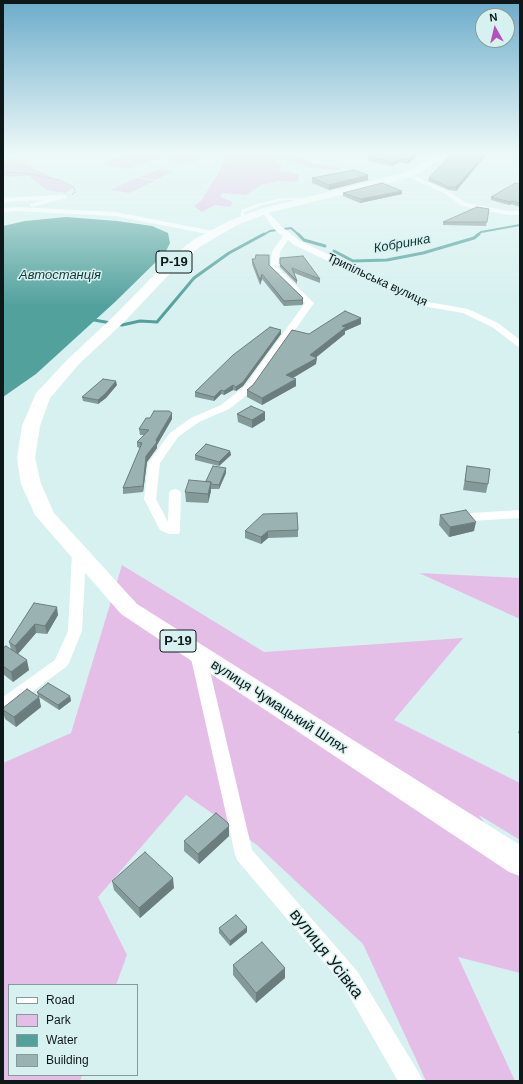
<!DOCTYPE html>
<meta charset="utf-8">
<style>
body{margin:0}
#map{position:relative;width:523px;height:1084px;overflow:hidden;background:#d7f1f0;font-family:Helvetica,sans-serif}
canvas{display:block}
.frame{position:absolute;inset:0;border:4px solid #0f1818;pointer-events:none}
.legend{position:absolute;left:8px;top:984px;width:130px;height:92px;box-sizing:border-box;background:#d7f1f0;border:1px solid #879a9a;margin:0;padding:5px 7px;list-style:none;font-size:12px;color:#0f1818}
.legend li{display:flex;align-items:center;gap:8px;height:20px}
.legend b{width:20px;border:1px solid #879a9a}
.north{position:absolute;left:475px;top:8px;width:40px;height:40px;box-sizing:border-box;background:#d7f1f0;border:1px solid #879a9a;border-radius:50%;rotate:352deg;font-size:11px;font-weight:700;line-height:16px;text-align:center;color:#0f1818}
.north::after{content:'';display:block;margin:auto;width:14px;height:18px;background:#b252ba;clip-path:polygon(50% 0,100% 100%,50% 72%,0 100%)}
</style>
<div id="map">
<canvas width="523" height="1084"></canvas>
<div class="frame"></div>
<ul class="legend">
<li><b style="height:5px;background:#fff"></b>Road</li>
<li><b style="height:11px;background:#e4bee7"></b>Park</li>
<li><b style="height:11px;background:#52a19d"></b>Water</li>
<li><b style="height:11px;background:#9ab3b2"></b>Building</li>
</ul>
<div class="north">N</div>
</div>
<script>
const context = document.querySelector('canvas').getContext('2d');
context.lineJoin = 'round';
function paint(path, color) { context.fillStyle = color; context.fill(path, 'evenodd'); }
const poly = rows => new Path2D(rows.map(r => 'M' + r).join(''));
function trace(path, color, width, dash) { context.strokeStyle = color; context.lineWidth = width; context.lineCap = dash ? 'butt' : 'round'; context.setLineDash(dash || []); context.stroke(path); }
function write(font, color, halo, rows, align = 'center') {
  context.font = font + ' Helvetica,sans-serif'; context.lineWidth = 3; context.setLineDash([]); context.textBaseline = 'middle'; context.strokeStyle = halo; context.fillStyle = color; for (const [text, x, y, turn = 0] of rows) {
    context.save(); context.translate(x, y); context.rotate((+turn || 0) * Math.PI / 180); context.textAlign = isNaN(turn) ? turn : align; if (halo) context.strokeText(text, 0, 0); context.fillText(text, 0, 0); context.restore();
  }
}
const green = poly([
 [112,154,287,154,296,155,311,163,339,167,340,170,312,168,282,159,274,160,282,165,279,171,291,172,299,175,298,182,279,181,261,185,246,195,222,193,220,197,233,202,230,207,215,205,202,212,194,206,201,201,226,160,208,157,184,164,168,160,169,158,163,157,128,169,104,165,121,155],
 [3,157,21,160,34,169,74,187,66,193,47,190,29,176,3,177],
 [159,169,174,171,156,180,140,177],
 [136,178,155,181,129,193,110,190],
 [122,565,264,652,463,638,394,720,520,783,520,840,479,815,520,876,520,973,458,957,515,1081,426,1081,363,944,257,845,186,795,98,897,127,955,116,985,9,985,9,1075,82,1075,80,1081,3,1081,3,763,71,733],
 [419,573,520,578,520,619]
]);
const water = poly([
 [66,217,117,221,152,226,168,233,170,243,165,253,115,302,36,374,3,397,3,226,25,221]
]);
const streamFar1 = poly([
 [263,235,270,231,291,228,299,235],
 [477,235,481,232,520,225]
]);
const stream = poly([
 [298,234,304,240,325,246],
 [334,251,353,261,387,260,423,253,474,238,479,234],
 [94,320,122,325,140,321,157,322,194,278,229,253,264,234]
]);
const path = poly([
 [3,172,25,173,60,180,74,187,75,193,72,194]
]);
const lane = poly([
 [284,198,309,198,311,199,309,200,284,200,262,205,244,212,245,219,243,220,241,219,241,210,260,203,284,198]
]);
const street = poly([
 [423,154,432,154,440,157,437,159,423,154],
 [408,173,448,191,466,203,508,211,520,211,520,215,508,215,462,206,444,193,406,176,405,175,408,173],
 [64,195,66,196,66,198,32,207,30,206,30,204,44,200,3,202,3,198,64,195],
 [16,207,115,212,213,231,217,233,213,235,115,216,16,211,3,212,3,208,16,207],
 [264,209,266,210,281,226,300,241,428,302,468,309,498,323,520,340,520,347,517,346,492,327,463,313,423,306,294,245,288,240,280,252,278,268,314,303,252,391,229,409,199,422,178,437,160,463,156,499,168,522,169,493,171,490,175,489,179,490,181,493,180,531,179,534,169,534,160,530,144,499,148,463,170,433,191,418,221,405,244,387,305,303,270,269,272,252,283,236,275,230,262,212,262,210,264,209],
 [520,510,520,518,471,521,467,520,465,517,467,514,471,513,520,510],
 [79,550,84,551,86,554,82,631,69,663,66,667,9,709,3,711,3,697,55,660,68,631,72,554,74,551,79,550],
 [198,649,203,650,206,654,252,850,357,971,419,1073,423,1081,398,1081,343,985,237,860,235,854,190,654,193,650,198,649]
]);
const primary = poly([
 [435,154,446,154,423,171,412,177,268,213,237,225,201,246,178,265,123,323,79,364,50,398,40,426,35,458,41,484,54,513,137,604,520,845,520,876,509,872,121,614,35,515,21,484,17,458,22,426,36,393,69,358,113,317,170,259,193,240,229,221,260,209,404,173,417,167,435,154]
]);
const wall = poly([
 [368,154,419,154,408,164,400,162,392,166,368,161,368,157,373,155],
 [452,154,487,154,456,191,449,190,428,181,429,178],
 [312,178,368,180,329,190,312,183],
 [520,184,520,207,511,204,509,205,491,200,491,197],
 [343,193,402,194,360,203,343,196],
 [489,209,486,226,443,225,443,222],
 [252,259,269,265,303,298,303,303,302,305,284,306,262,279,260,285,252,264],
 [280,264,320,279,320,283,294,273,297,281,297,284,280,267],
 [361,318,361,324,345,331,345,334,316,357,316,364,293,378,296,386,262,405,247,397,247,390,309,334],
 [281,330,281,334,243,386,236,391,233,390,224,395,221,394,214,401,195,397,195,392],
 [117,385,106,398,98,404,83,401,82,397],
 [265,412,265,420,252,428,238,422,237,414],
 [172,413,172,419,157,445,157,448,147,462,143,492,123,494,123,488,140,448,137,447,137,442,144,435,140,435,139,429,150,418],
 [230,451,231,455,219,466,195,460,195,455],
 [467,466,488,484,486,493,463,490],
 [226,473,219,489,211,489,211,491,208,503,186,502,185,492,206,481],
 [440,515,474,531,449,537,439,525],
 [298,530,298,537,268,538,261,544,245,538,245,531],
 [34,603,58,615,47,634,36,633,18,654,29,670,13,682,3,674,3,648,11,649,9,642],
 [37,692,70,696,71,701,59,710,39,697,41,707,16,727,5,719,3,712,3,708,38,696],
 [520,727,520,734,518,733],
 [229,826,229,836,199,864,184,851,184,841],
 [112,881,174,888,140,918,114,890],
 [219,928,247,932,230,946,219,933],
 [233,965,285,968,285,978,256,1003,233,975]
]);
const shadedWall = poly([
 [415,154,419,154,408,164,409,160],
 [485,154,487,154,456,191,456,187],
 [401,159,400,162,392,166,392,162],
 [368,175,368,180,329,190,329,185],
 [402,191,402,194,360,203,361,199],
 [512,201,511,204,509,205,510,202],
 [262,274,262,279,260,285,260,280],
 [303,298,303,303,302,305,302,300],
 [361,318,361,324,345,331,345,334,313,360,317,358,316,364,286,382,286,375,310,355,342,326],
 [281,330,281,334,243,386,236,391,236,387],
 [296,379,296,386,262,405,262,398],
 [116,381,117,385,106,398,98,404,98,400],
 [233,385,233,390,224,395,224,391],
 [221,390,221,394,214,401,214,397],
 [265,412,265,420,252,428,252,420],
 [172,413,172,419,157,445,157,448,147,462,143,492,143,486,146,456],
 [3,437,4,444,3,453],
 [230,451,231,455,219,466,219,462],
 [226,468,226,473,219,489,219,485],
 [211,482,211,491,208,503,208,494],
 [476,522,474,531,449,537,450,527],
 [268,531,268,538,261,544,261,537],
 [57,607,58,615,47,634,45,626],
 [35,624,36,633,17,655,15,646],
 [27,660,29,670,13,682,11,672],
 [70,696,71,701,59,710,58,705],
 [39,697,41,707,16,727,14,717],
 [229,826,229,836,199,864,198,854],
 [173,878,174,888,140,918,139,908],
 [247,927,247,932,230,946,230,941],
 [285,968,285,978,256,1003,256,993]
]);
const building = poly([
 [376,154,415,154,409,160,401,159,392,162,368,157,376,154],
 [452,154,485,154,456,187,449,187,429,178,452,154],
 [354,170,368,175,329,185,312,178,354,170],
 [382,183,402,191,361,199,343,193,382,183],
 [515,183,520,184,520,203,512,201,510,202,491,197,515,183],
 [477,207,489,209,487,222,443,222,477,207],
 [256,255,269,255,269,265,303,298,302,300,284,301,262,274,260,280,252,259,255,259,256,255],
 [303,256,320,279,292,268,297,281,280,264,280,258,303,256],
 [345,311,361,318,342,326,346,327,310,355,317,358,286,375,296,379,262,398,247,390,253,385,292,330,309,334,345,311],
 [270,327,281,330,243,382,236,387,233,385,224,391,221,390,214,397,195,392,233,355,270,327],
 [103,379,116,381,105,394,98,400,82,397,103,379],
 [251,406,265,412,252,420,237,414,251,406],
 [154,411,169,411,172,413,156,440,157,442,146,456,143,486,123,488,142,443,137,442,149,430,139,429,146,418,150,418,154,411],
 [206,444,230,451,219,462,195,455,206,444],
 [213,466,226,468,219,485,211,484,211,482,206,481,213,466],
 [467,466,490,469,488,484,465,481,467,466],
 [189,480,211,482,208,494,185,492,189,480],
 [466,510,476,522,450,527,440,515,466,510],
 [297,513,298,530,268,531,261,537,245,531,263,514,297,513],
 [34,603,57,607,45,626,35,624,15,646,9,642,34,603],
 [6,646,27,660,11,672,3,666,3,648,6,646],
 [48,683,70,696,58,705,37,692,48,683],
 [27,689,39,697,14,717,3,710,3,708,27,689],
 [216,813,228,823,229,826,198,854,184,841,216,813],
 [145,852,173,878,139,908,112,881,145,852],
 [236,915,247,927,230,941,219,928,236,915],
 [262,942,285,968,256,993,233,965,262,942]
]);
const farStreetnames = [
 ["Трипільська вулиця",377,280,25]
];
const farWaternames = [
 ["Кобринка",402,244,-10],
 ["Автостанція",60,275]
];
const shields = [
 [174,262,36],
 [178,641,36]
];
const shieldNames = [
 ["Р-19",174,262],
 ["Р-19",178,641]
];
const streetNames = [
 ["вулиця Чумацький Шлях",279,707,33]
];
const nearStreetnames = [
 ["вулиця Усівка",326,954,52]
];
paint(green, '#e4bee7');
paint(water, '#52a19d');
trace(streamFar1, '#52a19d', 2);
trace(stream, '#52a19d', 3);
trace(path, '#7b8d8d', 1, [1.5, 1.5]);
paint(lane, '#fff');
paint(street, '#fff');
paint(primary, '#fff');
paint(wall, '#849a99');
paint(shadedWall, '#6c7d7d');
paint(building, '#9ab3b2');
trace(building, '#6c7d7d', 1);
const sky = context.createLinearGradient(0, 0, 0, 306);
sky.addColorStop(0, '#6cacca');
sky.addColorStop(0.5, '#edf9f8');
sky.addColorStop(1, '#edf9f800');
context.fillStyle = sky;
context.fillRect(0, 0, 523, 306);
write('12px', '#0f1818', '#d7f1f0', farStreetnames);
write('italic 13px', '#113836', '#d7f1f0', farWaternames);
for (const [x, y, w] of shields) { const box = new Path2D(); box.roundRect(x - w / 2, y - 11, w, 22, 3); context.fillStyle = '#d7f1f0'; context.fill(box); trace(box, '#0f1818', 1); }
write('bold 13px', '#0f1818', null, shieldNames);
write('14px', '#0f1818', '#d7f1f0', streetNames);
write('17px', '#0f1818', '#d7f1f0', nearStreetnames);
</script>
